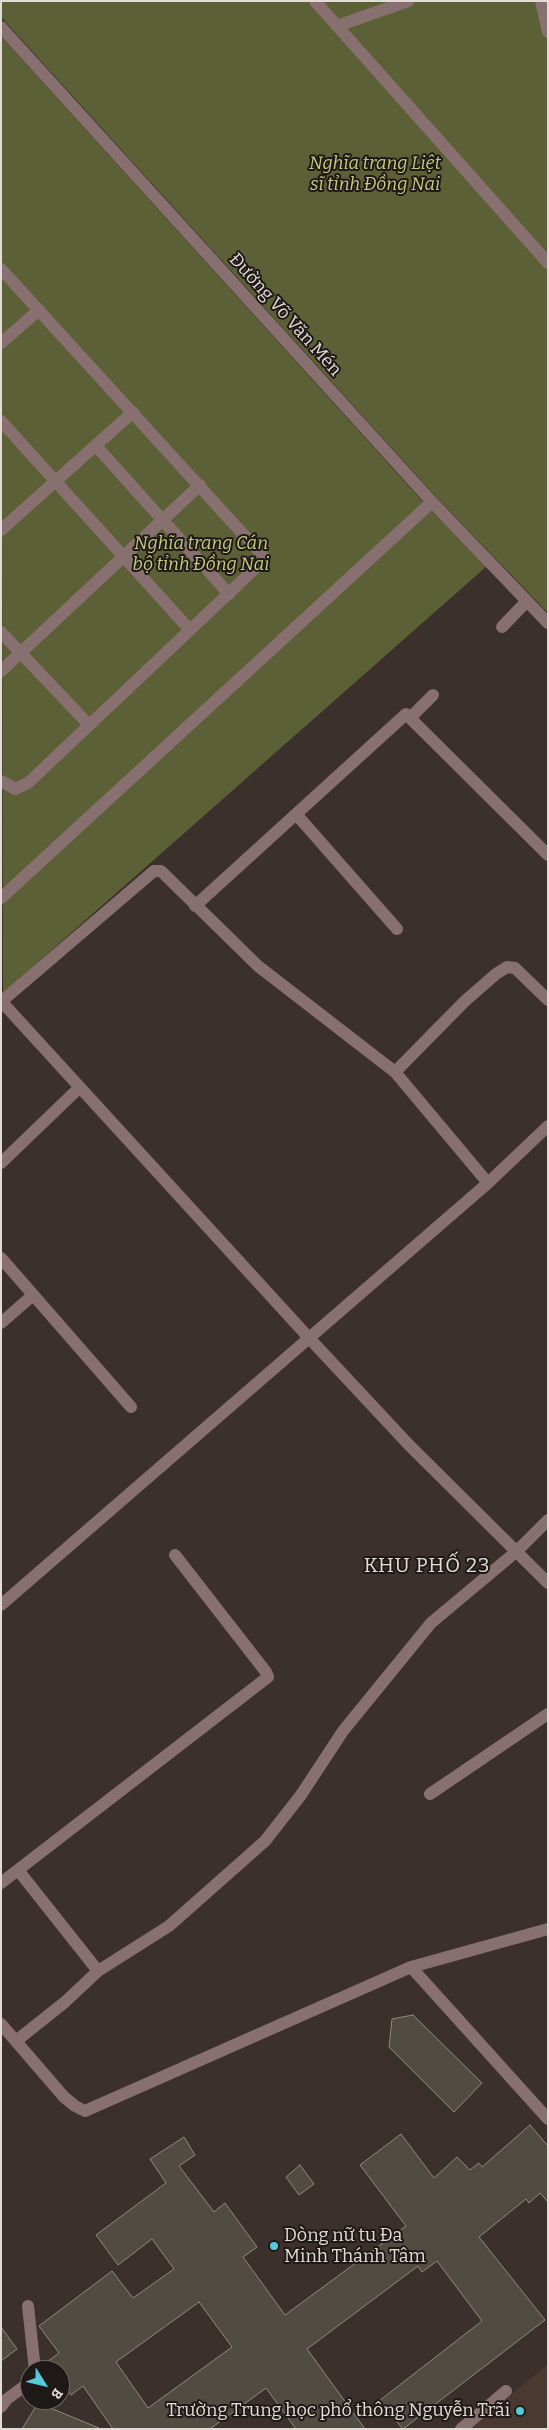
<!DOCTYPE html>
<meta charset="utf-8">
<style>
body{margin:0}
#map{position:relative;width:549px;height:2430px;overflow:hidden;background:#3b302b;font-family:Bitter,serif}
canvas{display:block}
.frame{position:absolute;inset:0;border:2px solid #e2dbd7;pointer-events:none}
.north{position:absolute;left:20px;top:2360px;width:50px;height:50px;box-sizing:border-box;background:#1e1917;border:1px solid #6c6764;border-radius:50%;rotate:126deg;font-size:14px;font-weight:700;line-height:20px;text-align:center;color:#e2dbd7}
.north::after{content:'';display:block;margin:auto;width:18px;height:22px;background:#53cbda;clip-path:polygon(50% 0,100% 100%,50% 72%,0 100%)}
</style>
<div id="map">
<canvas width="549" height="2430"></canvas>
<div class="frame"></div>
<div class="north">B</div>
</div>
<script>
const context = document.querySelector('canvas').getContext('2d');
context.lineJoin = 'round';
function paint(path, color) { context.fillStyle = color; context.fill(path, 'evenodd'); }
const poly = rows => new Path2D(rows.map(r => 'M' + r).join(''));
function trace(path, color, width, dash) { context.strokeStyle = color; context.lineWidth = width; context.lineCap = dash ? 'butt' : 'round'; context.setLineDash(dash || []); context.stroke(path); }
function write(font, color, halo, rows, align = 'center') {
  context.font = font + ' Bitter,serif'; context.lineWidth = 4; context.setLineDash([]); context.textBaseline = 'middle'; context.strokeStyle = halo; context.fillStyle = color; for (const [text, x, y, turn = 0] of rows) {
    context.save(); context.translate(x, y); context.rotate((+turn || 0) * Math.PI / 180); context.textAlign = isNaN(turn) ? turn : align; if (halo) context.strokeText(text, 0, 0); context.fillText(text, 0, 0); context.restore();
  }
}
const built = poly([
 [548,2364,548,2429,471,2429,512,2394]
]);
const green = poly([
 [1,1,548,1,548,613,437,498,1,17],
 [1,36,424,503,487,566,3,993]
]);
const building = poly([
 [413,2015,482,2083,454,2112,389,2047,392,2019,413,2015],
 [530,2125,548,2146,548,2202,540,2193,529,2203,526,2199,479,2237,545,2320,403,2429,379,2401,482,2321,437,2261,422,2272,418,2266,307,2349,365,2429,296,2429,266,2388,210,2429,113,2429,83,2386,71,2395,60,2380,60,2370,43,2370,43,2365,59,2353,39,2326,112,2271,133,2298,174,2269,152,2239,118,2265,96,2235,166,2183,150,2159,184,2137,195,2155,179,2166,214,2212,225,2203,257,2247,243,2257,285,2315,406,2226,360,2165,401,2134,434,2178,457,2157,470,2170,479,2163,482,2167,530,2125],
 [199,2302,232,2347,148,2408,116,2362,199,2302],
 [300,2165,314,2184,299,2195,286,2177,300,2165],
 [1,2327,17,2349,1,2361,1,2327],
 [38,2403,99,2428,99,2429,22,2429,38,2403]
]);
const minor = poly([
 [315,1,548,263],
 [541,1,548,32],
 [337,26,408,1],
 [1,27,432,502,548,623],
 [1,269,264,557,263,561,28,783,15,789,1,781],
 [1,343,39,310],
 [1,421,190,630],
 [96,446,229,594],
 [1,530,133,412],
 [502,627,527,601],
 [1,632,89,725],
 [1,671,200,485],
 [410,718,433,695],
 [296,814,397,929],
 [1,898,432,502],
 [195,906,406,714,548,855],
 [1,1001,310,1339,409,1445,548,1583],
 [2,1001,154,871,161,871,258,966,395,1072,488,1183],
 [395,1072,465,1001,496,974,507,967,515,968,548,1000],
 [1,1163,79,1088],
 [1,1258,131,1407],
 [1,1323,33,1295],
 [1,1605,488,1183,548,1126],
 [430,1794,548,1714],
 [18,1870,98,1971],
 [1,1883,268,1677,266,1672,175,1555],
 [411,1967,548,2119],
 [1,2024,64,2097,75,2106,85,2111,411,1967,548,1929],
 [16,2041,65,2002,98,1971,169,1926,265,1841,301,1795,343,1731,431,1623,517,1551,548,1520],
 [28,2306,35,2370],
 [1,2407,7,2399,30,2382],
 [461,2429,506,2391]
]);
const markers = [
 [274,2246,5,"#53cbda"],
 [520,2411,5,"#53cbda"]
];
const parkNames = [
 ["Nghĩa trang Liệt",375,164],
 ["sĩ tỉnh Đồng Nai",375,185],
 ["Nghĩa trang Cán",201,544],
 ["bộ tỉnh Đồng Nai",201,565]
];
const streetNames = [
 ["Đường Võ Văn Mén",285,315,48]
];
const poiNames = [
 ["Dòng nữ tu Đa",284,2236],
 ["Minh Thánh Tâm",284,2257],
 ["Trường Trung học phổ thông Nguyễn Trãi",510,2411,"right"]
];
const quarterNames = [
 ["KHU PHỐ 23",427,1566]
];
paint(built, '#493930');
paint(green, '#5c6037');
paint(building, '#514b41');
trace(building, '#908a7f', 1);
trace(minor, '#897070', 12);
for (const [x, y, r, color] of markers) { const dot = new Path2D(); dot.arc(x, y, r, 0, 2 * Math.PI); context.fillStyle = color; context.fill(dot); trace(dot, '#1e1917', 2); }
write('italic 18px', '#c5cd7f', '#1e1917', parkNames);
write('18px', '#e2dbd7', '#1e1917', streetNames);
write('18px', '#e2dbd7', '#1e1917', poiNames, 'left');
context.letterSpacing = '1px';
write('20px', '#e2dbd7', '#1e1917', quarterNames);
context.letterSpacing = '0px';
</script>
